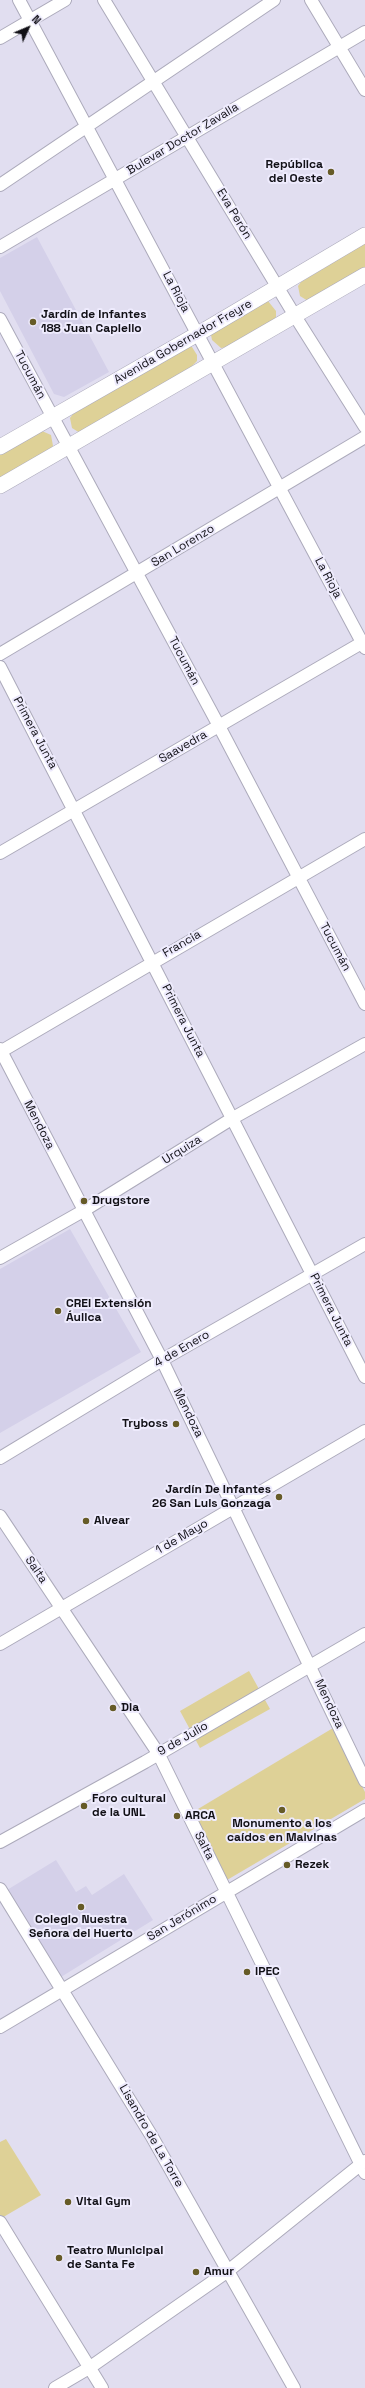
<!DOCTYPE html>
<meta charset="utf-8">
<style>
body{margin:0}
#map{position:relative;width:365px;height:2388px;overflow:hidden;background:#e1def0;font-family:"Space Grotesk",sans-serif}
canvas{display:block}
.north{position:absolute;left:8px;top:8px;width:40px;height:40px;-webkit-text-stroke:3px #eeebfd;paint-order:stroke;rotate:46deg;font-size:11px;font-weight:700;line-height:16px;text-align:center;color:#111016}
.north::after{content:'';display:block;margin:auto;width:14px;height:18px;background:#111016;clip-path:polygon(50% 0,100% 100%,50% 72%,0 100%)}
</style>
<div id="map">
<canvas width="365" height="2388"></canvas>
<div class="north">N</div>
</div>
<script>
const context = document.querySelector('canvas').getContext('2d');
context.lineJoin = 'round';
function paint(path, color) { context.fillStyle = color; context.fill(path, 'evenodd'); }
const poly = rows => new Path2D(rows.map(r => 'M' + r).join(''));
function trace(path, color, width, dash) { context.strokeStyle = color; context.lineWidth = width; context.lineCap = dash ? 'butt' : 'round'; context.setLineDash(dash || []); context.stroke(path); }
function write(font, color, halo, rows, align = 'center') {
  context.font = font + ' "Space Grotesk",sans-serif'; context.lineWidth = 4; context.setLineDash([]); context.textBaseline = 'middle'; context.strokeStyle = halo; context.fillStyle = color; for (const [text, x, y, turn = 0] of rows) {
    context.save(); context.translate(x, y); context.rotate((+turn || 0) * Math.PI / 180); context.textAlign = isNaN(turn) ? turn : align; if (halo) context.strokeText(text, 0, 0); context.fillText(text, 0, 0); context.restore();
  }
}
const built = poly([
 [37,237,109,372,64,397,54,394,0,291,0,258],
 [70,1229,141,1352,0,1433,0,1269],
 [56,1860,76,1892,86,1886,92,1895,124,1874,153,1920,61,1977,7,1890]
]);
const green = poly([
 [365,243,365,268,308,301,300,296,298,286,301,282],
 [268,301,276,311,276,317,271,322,227,347,221,348,212,340,211,335,213,330,260,303],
 [187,346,192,347,197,355,197,361,191,367,80,433,72,428,70,418,73,414],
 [42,431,51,435,53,446,47,452,0,480,0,455],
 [249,1671,270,1709,200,1748,180,1711],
 [333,1728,365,1792,365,1799,227,1880,193,1812],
 [6,2139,41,2195,0,2219,0,2142]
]);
const minor = poly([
 [19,0,365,648],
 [104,0,295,316,365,427],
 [311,0,365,90],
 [0,38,65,0],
 [0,185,274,0],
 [0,247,365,32],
 [0,319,219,726,365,1004],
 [0,654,365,437],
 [0,667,365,1377],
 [0,853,365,641],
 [0,1049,162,1360,365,1781],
 [0,1052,365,839],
 [0,1258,83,1211,233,1118,365,1044],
 [0,1458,162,1360,365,1244],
 [0,1516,158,1753,365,2173],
 [0,1644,365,1431],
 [0,1842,145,1762,365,1634],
 [0,1889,151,2135,294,2388],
 [0,2027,365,1810],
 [0,2222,102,2388],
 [55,2388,89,2368,228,2271,365,2161]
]);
const major = poly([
 [0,447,208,328,365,235],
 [0,486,365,275]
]);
const markers = [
 [331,172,4,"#665b27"],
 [33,322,4,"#665b27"],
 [84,1201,4,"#665b27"],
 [58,1311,4,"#665b27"],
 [176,1424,4,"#665b27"],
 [279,1497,4,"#665b27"],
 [86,1521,4,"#665b27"],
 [113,1708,4,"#665b27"],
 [84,1806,4,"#665b27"],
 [282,1810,4,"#665b27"],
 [177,1816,4,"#665b27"],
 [287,1865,4,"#665b27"],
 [81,1907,4,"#665b27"],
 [247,1972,4,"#665b27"],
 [68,2202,4,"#665b27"],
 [59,2258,4,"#665b27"],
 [196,2272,4,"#665b27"]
];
const streetNames = [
 ["Bulevar Doctor Zavalla",183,139,-31],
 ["Eva Perón",234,214,59],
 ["La Rioja",176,292,62],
 ["Avenida Gobernador Freyre",183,342,-30],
 ["Tucumán",30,375,62],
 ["San Lorenzo",183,546,-31],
 ["La Rioja",328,578,62],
 ["Tucumán",184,661,62],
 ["Primera Junta",35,733,62],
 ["Saavedra",183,747,-30],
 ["Francia",182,944,-30],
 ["Tucumán",335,947,62],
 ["Primera Junta",183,1021,63],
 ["Mendoza",39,1125,63],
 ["Urquiza",182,1150,-32],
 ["Primera Junta",331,1310,63],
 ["4 de Enero",182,1349,-30],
 ["Mendoza",188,1413,64],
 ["1 de Mayo",182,1537,-30],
 ["Salta",36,1570,56],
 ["Mendoza",329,1704,65],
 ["9 de Julio",183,1739,-30],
 ["Salta",204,1846,63],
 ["San Jerónimo",182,1918,-31],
 ["Lisandro de La Torre",151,2136,60]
];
const poiNames = [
 ["República",323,165,"right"],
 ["del Oeste",323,179,"right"],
 ["Jardín de Infantes",41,315],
 ["188 Juan Capiello",41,329],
 ["Drugstore",92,1201],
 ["CREI Extensión",66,1304],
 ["Áulica",66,1318],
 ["Tryboss",168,1424,"right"],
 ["Jardín De Infantes",271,1490,"right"],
 ["26 San Luis Gonzaga",271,1504,"right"],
 ["Alvear",94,1521],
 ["Dia",121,1708],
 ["Foro cultural",92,1799],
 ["de la UNL",92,1813],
 ["ARCA",185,1816],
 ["Monumento a los",282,1824,"center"],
 ["caídos en Malvinas",282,1838,"center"],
 ["Rezek",295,1865],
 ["Colegio Nuestra",81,1920,"center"],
 ["Señora del Huerto",81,1934,"center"],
 ["IPEC",255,1972],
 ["Vital Gym",76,2202],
 ["Teatro Municipal",67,2251],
 ["de Santa Fe",67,2265],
 ["Amur",204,2272]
];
paint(built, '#d4d0e9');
paint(green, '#ded197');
trace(minor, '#acaabb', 14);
trace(major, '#acaabb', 16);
trace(minor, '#fff', 12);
trace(major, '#fff', 15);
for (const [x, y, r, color] of markers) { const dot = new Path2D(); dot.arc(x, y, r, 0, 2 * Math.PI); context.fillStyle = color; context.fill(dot); trace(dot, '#eeebfd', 1.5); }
write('12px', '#111016', '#eeebfd', streetNames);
write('bold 12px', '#111016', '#eeebfd', poiNames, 'left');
</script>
